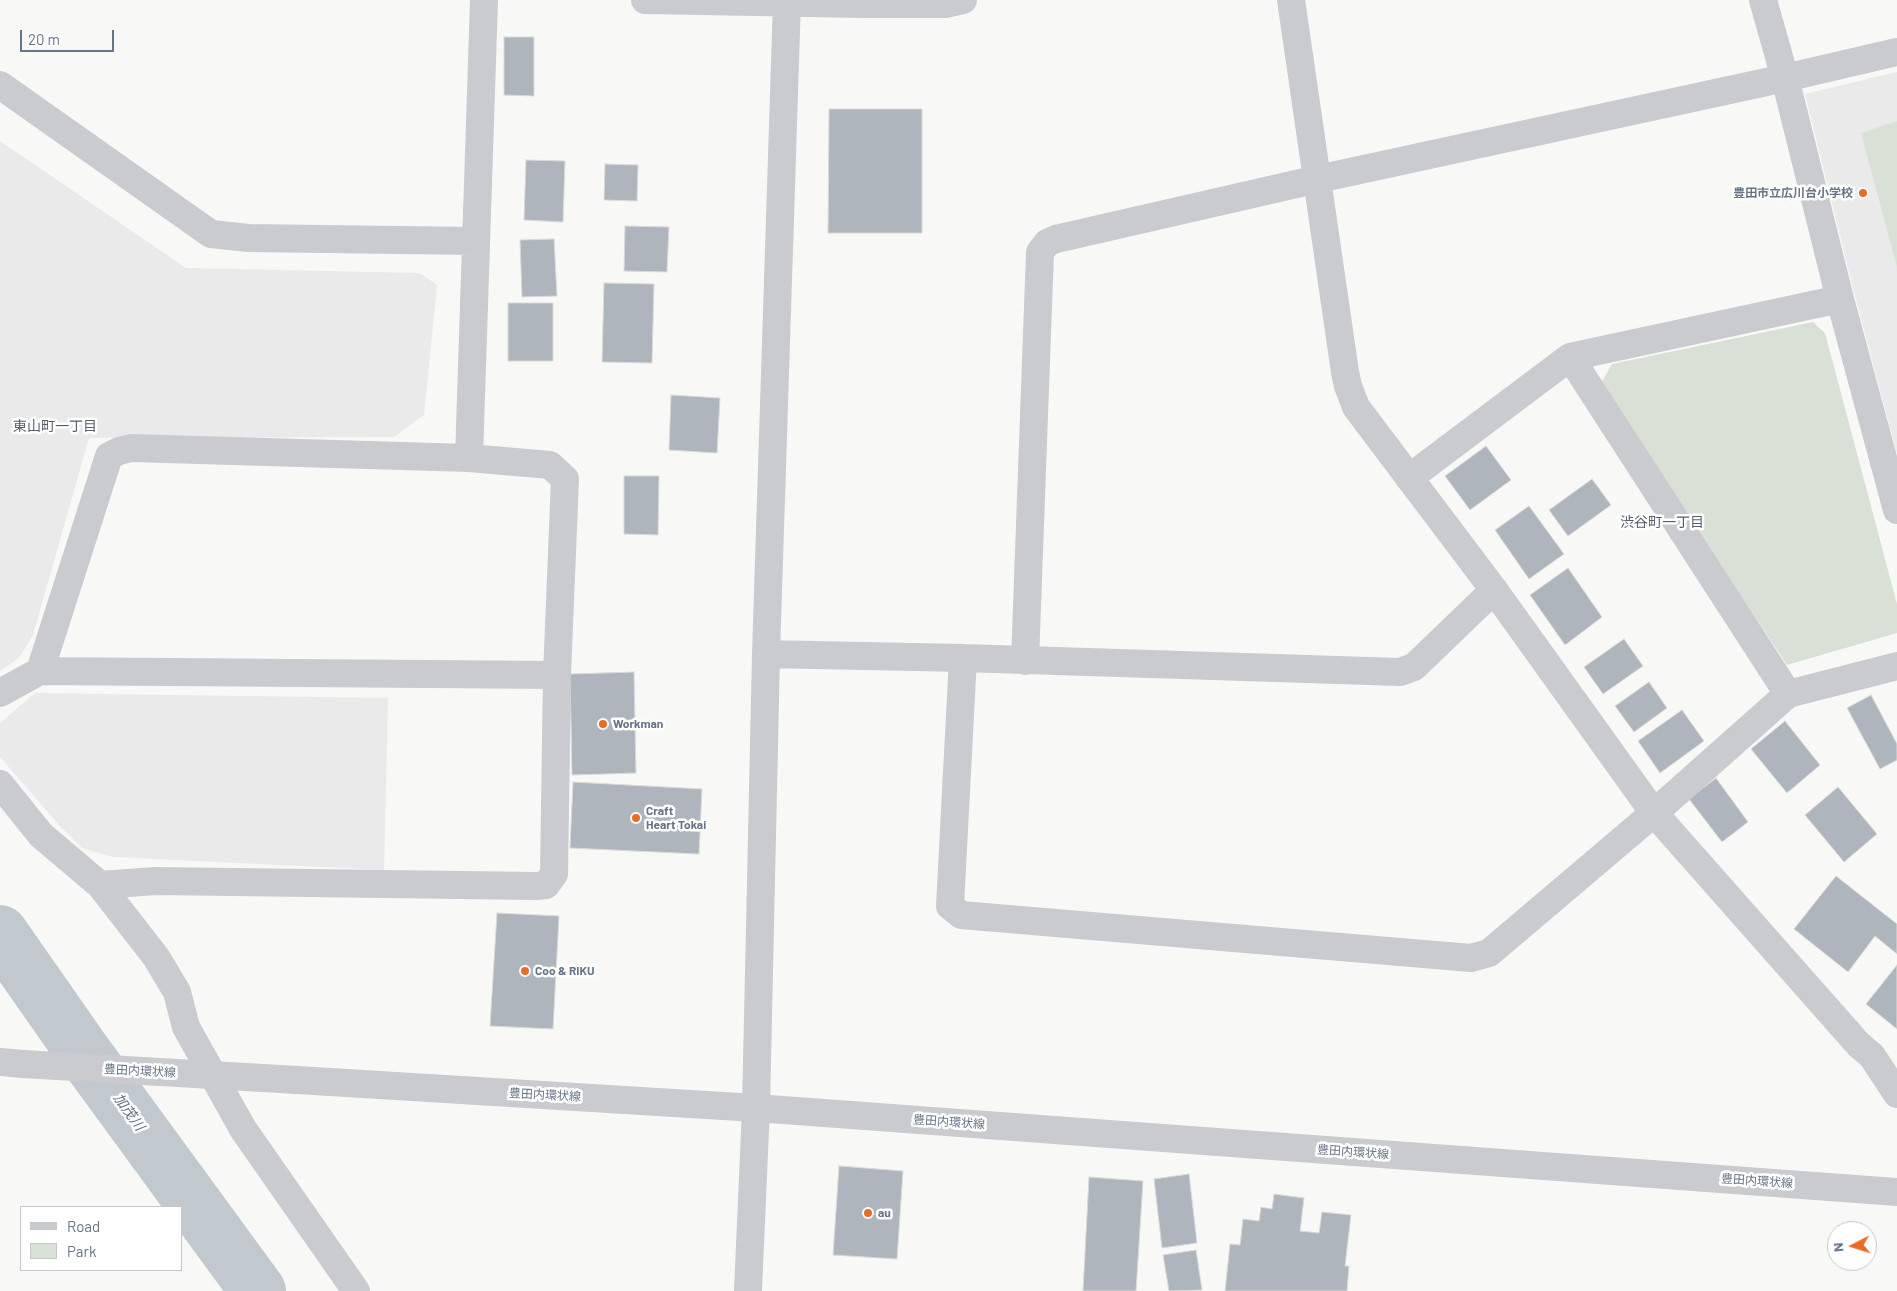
<!DOCTYPE html>
<meta charset="utf-8">
<style>
body{margin:0}
#map{position:relative;width:1897px;height:1291px;overflow:hidden;background:#f8f9f6;font-family:Barlow,sans-serif}
canvas{display:block}
.legend{position:absolute;left:20px;top:1206px;width:162px;height:65px;box-sizing:border-box;background:#fff;border:1px solid #c2c8cf;margin:0;padding:6px 9px;list-style:none;font-size:15px;color:#677588}
.legend li{display:flex;align-items:center;gap:10px;height:25px}
.legend b{width:25px;border:1px solid #c2c8cf}
.north{position:absolute;left:1827px;top:1221px;width:50px;height:50px;box-sizing:border-box;background:#fff;border:1px solid #c2c8cf;border-radius:50%;rotate:265deg;font-size:14px;font-weight:700;line-height:20px;text-align:center;color:#677588}
.north::after{content:'';display:block;margin:auto;width:18px;height:22px;background:#e96c26;clip-path:polygon(50% 0,100% 100%,50% 72%,0 100%)}
.scale{position:absolute;left:20px;top:30px;width:94px;height:22px;box-sizing:border-box;border:2px solid #677588;border-top:0;padding-left:6px;font-size:15px;line-height:18px;white-space:nowrap;color:#677588;-webkit-text-stroke:4px #fff;paint-order:stroke}
</style>
<div id="map">
<canvas width="1897" height="1291"></canvas>
<ul class="legend">
<li><b style="height:6px;background:#c9cbcf"></b>Road</li>
<li><b style="height:14px;background:#d9e1d7"></b>Park</li>
</ul>
<div class="north">N</div>
<div class="scale">20 m</div>
</div>
<script>
const context = document.querySelector('canvas').getContext('2d');
context.lineJoin = 'round';
function paint(path, color) { context.fillStyle = color; context.fill(path, 'evenodd'); }
const poly = rows => new Path2D(rows.map(r => 'M' + r).join(''));
function trace(path, color, width, dash) { context.strokeStyle = color; context.lineWidth = width; context.lineCap = dash ? 'butt' : 'round'; context.setLineDash(dash || []); context.stroke(path); }
function write(font, color, halo, rows, align = 'center') {
  context.font = font + ' Barlow,"Noto Sans JP",sans-serif'; context.lineWidth = 5; context.setLineDash([]); context.textBaseline = 'middle'; context.strokeStyle = halo; context.fillStyle = color; for (const [text, x, y, turn = 0] of rows) {
    context.save(); context.translate(x, y); context.rotate((+turn || 0) * Math.PI / 180); context.textAlign = isNaN(turn) ? turn : align; if (halo) context.strokeText(text, 0, 0); context.fillText(text, 0, 0); context.restore();
  }
}
const built = poly([
 [1897,72,1897,454,1854,292,1805,94],
 [0,141,186,268,420,273,437,285,424,415,394,437,89,438,33,635,19,658,0,671],
 [35,693,388,698,384,870,113,857,82,848,59,825,0,757,0,723]
]);
const green = poly([
 [1897,121,1897,267,1861,133],
 [1813,322,1825,333,1897,604,1897,633,1787,665,1600,385,1612,364]
]);
const river = poly([
 [0,933,81,1049,258,1291]
]);
const building = poly([
 [504,37,534,37,534,96,504,95,504,37],
 [829,109,922,109,922,233,828,233,829,109],
 [526,160,565,161,563,222,524,220,526,160],
 [605,164,638,165,637,201,604,200,605,164],
 [625,226,669,227,667,272,624,271,625,226],
 [554,239,557,296,522,297,520,240,554,239],
 [604,283,654,284,652,363,602,362,604,283],
 [508,303,553,303,553,361,508,361,508,303],
 [671,395,720,398,717,453,669,450,671,395],
 [1486,446,1511,480,1470,510,1445,476,1486,446],
 [624,476,659,476,658,535,624,534,624,476],
 [1592,479,1611,505,1568,536,1549,510,1592,479],
 [1529,506,1564,554,1529,579,1495,530,1529,506],
 [1568,568,1602,617,1565,645,1530,595,1568,568],
 [1624,639,1643,666,1603,694,1584,667,1624,639],
 [634,672,636,773,572,775,570,674,634,672],
 [1649,682,1667,708,1634,732,1615,706,1649,682],
 [1871,695,1897,744,1897,760,1880,769,1847,708,1871,695],
 [1682,710,1704,741,1660,773,1638,741,1682,710],
 [1785,721,1820,765,1787,793,1751,749,1785,721],
 [1716,778,1748,822,1722,842,1689,799,1716,778],
 [573,782,702,789,699,854,570,848,573,782],
 [1838,787,1877,834,1844,862,1805,815,1838,787],
 [1836,876,1897,924,1897,954,1875,936,1848,972,1794,929,1836,876],
 [497,913,559,916,553,1029,490,1026,497,913],
 [1897,965,1897,1029,1866,1004,1897,965],
 [839,1166,903,1171,897,1259,833,1255,839,1166],
 [1189,1174,1197,1243,1162,1248,1154,1179,1189,1174],
 [1089,1177,1143,1181,1136,1291,1083,1291,1089,1177],
 [1274,1194,1304,1198,1300,1231,1319,1233,1322,1212,1351,1215,1345,1266,1349,1266,1347,1291,1225,1291,1230,1244,1240,1245,1243,1219,1259,1221,1261,1207,1272,1209,1274,1194],
 [1196,1250,1202,1290,1169,1291,1163,1255,1196,1250]
]);
const minor = poly([
 [645,0,866,4,945,4,963,0],
 [1291,0,1345,372,1348,386,1356,407,1494,590,1654,813,1859,1045,1872,1056,1897,1094],
 [1763,0,1785,78,1840,299,1897,510],
 [0,85,211,234,248,238,475,241],
 [1570,357,1788,694],
 [469,458,484,0],
 [1409,478,1570,357,1840,299],
 [766,654,963,658,1400,672,1414,667,1494,590],
 [963,658,950,906,961,915,1471,958,1489,953,1654,813,1788,694,1897,666],
 [1025,661,1040,252,1047,243,1056,239,1318,179,1785,78,1897,52],
 [40,671,109,456,119,451,131,448,469,458,550,465,565,479,557,675,554,874,546,885,537,886,156,881,100,885],
 [0,693,40,671,557,675],
 [0,784,41,835,100,885,156,957,177,992,186,1027,243,1129,356,1291],
 [0,1062,23,1064],
 [297,1080,756,1108,1897,1192],
 [748,1291,756,1108,766,654,787,0]
]);
const minorBridge = poly([
 [23,1064,297,1080]
]);
const markers = [
 [1863,193,5,"#e96c26"],
 [603,724,5,"#e96c26"],
 [636,818,5,"#e96c26"],
 [525,971,5,"#e96c26"],
 [868,1213,5,"#e96c26"]
];
const poiNames = [
 ["豊田市立広川台小学校",1853,193,"right"],
 ["Workman",613,724],
 ["Craft",646,811],
 ["Heart Tokai",646,825],
 ["Coo & RIKU",535,971],
 ["au",878,1213]
];
const streetNames = [
 ["豊田内環状線",140,1071,3],
 ["豊田内環状線",545,1095,3],
 ["豊田内環状線",949,1122,4],
 ["豊田内環状線",1353,1152,4],
 ["豊田内環状線",1757,1181,4]
];
const neighbourhoodNames = [
 ["東山町一丁目",55,426],
 ["渋谷町一丁目",1662,522]
];
const waterNames = [
 ["加茂川",129,1112,54]
];
paint(built, '#e9eae9');
paint(green, '#d9e1d7');
trace(river, '#c1c9cf', 56);
paint(building, '#aeb5bc');
trace(building, '#dadad8', 1);
trace(minor, '#c9cbcf', 28);
trace(minorBridge, '#c9cbcf', 28);
for (const [x, y, r, color] of markers) { const dot = new Path2D(); dot.arc(x, y, r, 0, 2 * Math.PI); context.fillStyle = color; context.fill(dot); trace(dot, '#fff', 2); }
write('bold 12px', '#677588', '#fff', poiNames, 'left');
write('12px', '#677588', '#fff', streetNames);
write('14px', '#555f6d', '#fff', neighbourhoodNames);
write('italic 14px', '#637683', '#fff', waterNames);
</script>
